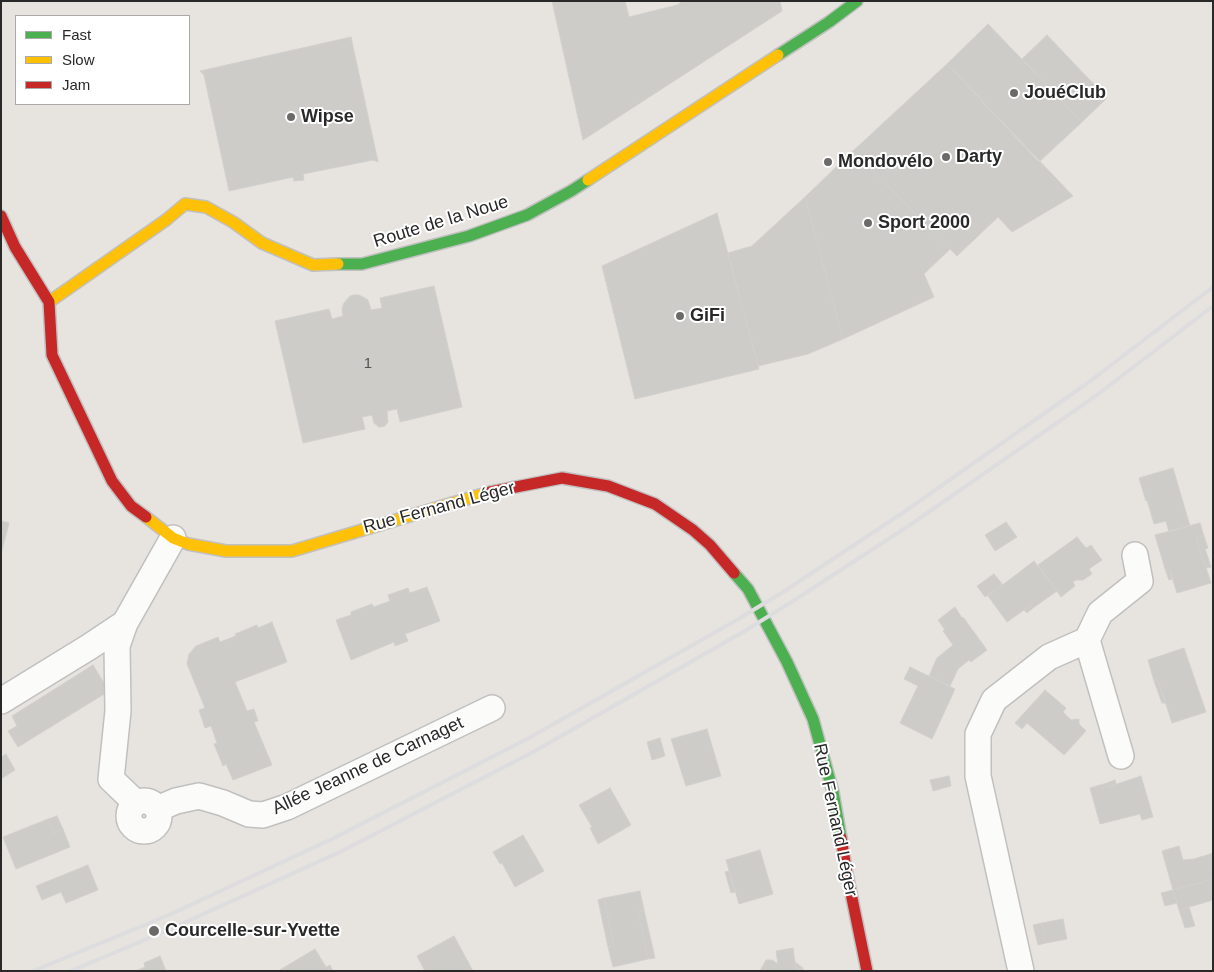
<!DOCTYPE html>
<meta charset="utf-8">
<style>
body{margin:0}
#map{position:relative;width:1214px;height:972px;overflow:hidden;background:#e7e4e0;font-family:Helvetica,sans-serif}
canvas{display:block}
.frame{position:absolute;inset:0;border:2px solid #292929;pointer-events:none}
.legend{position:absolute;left:15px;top:15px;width:175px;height:90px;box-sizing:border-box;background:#fff;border:1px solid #a9a9a9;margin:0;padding:6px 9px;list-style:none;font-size:15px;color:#292929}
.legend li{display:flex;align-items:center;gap:10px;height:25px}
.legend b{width:25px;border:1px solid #a9a9a9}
</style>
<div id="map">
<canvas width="1214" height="972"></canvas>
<div class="frame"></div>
<ul class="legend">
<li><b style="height:6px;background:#4caf50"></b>Fast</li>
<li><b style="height:6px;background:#ffc107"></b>Slow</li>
<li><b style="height:6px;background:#c62828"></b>Jam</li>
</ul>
</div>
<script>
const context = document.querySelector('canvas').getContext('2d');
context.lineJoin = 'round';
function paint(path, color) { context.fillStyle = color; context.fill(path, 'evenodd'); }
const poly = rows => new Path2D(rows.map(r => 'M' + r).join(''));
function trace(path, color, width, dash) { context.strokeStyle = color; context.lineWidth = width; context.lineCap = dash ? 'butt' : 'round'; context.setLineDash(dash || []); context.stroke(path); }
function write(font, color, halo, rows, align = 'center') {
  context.font = font + ' Helvetica,sans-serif'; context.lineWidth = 4; context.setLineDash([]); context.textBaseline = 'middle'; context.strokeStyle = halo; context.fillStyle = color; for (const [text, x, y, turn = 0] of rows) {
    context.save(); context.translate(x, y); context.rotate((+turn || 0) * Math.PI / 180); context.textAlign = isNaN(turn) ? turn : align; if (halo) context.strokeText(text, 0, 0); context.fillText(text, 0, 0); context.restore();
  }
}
const building = poly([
 [552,1,625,1,629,17,677,5,683,1,780,1,782,11,583,140,552,1],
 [988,24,1082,122,1039,162,947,64,988,24],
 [1047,35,1107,98,1082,122,1022,59,1047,35],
 [351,37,378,162,373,160,303,174,304,180,294,181,293,177,229,191,204,75,200,71,351,37],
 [947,64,1073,196,1012,232,998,217,957,256,853,151,947,64],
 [853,151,950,249,924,274,934,297,843,339,805,197,853,151],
 [805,197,843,339,808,354,758,366,728,253,752,246,805,197],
 [717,213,759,369,635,399,602,266,717,213],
 [434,286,462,407,400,422,397,409,387,411,388,422,385,426,381,427,379,427,374,423,372,415,362,417,365,429,303,443,275,321,329,309,332,319,343,316,342,308,344,303,350,296,353,295,359,295,365,298,368,300,371,310,382,308,380,298,434,286],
 [1173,468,1190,526,1169,532,1166,521,1154,524,1147,500,1146,501,1139,478,1173,468],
 [1,521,9,523,1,554,1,521],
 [1006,522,1017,537,995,551,985,535,1006,522],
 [1200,523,1204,536,1196,538,1211,583,1177,593,1170,571,1166,572,1155,535,1200,523],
 [1204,536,1208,548,1205,549,1211,567,1206,568,1196,538,1204,536],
 [1077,537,1086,548,1091,545,1102,560,1089,569,1092,574,1083,580,1076,580,1073,582,1075,586,1061,597,1038,565,1077,537],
 [1034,561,1057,591,1033,608,1031,605,1007,622,988,596,1034,561],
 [1170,571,1172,579,1169,580,1166,572,1170,571],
 [994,574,1003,585,985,597,977,586,994,574],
 [427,587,440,621,405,634,408,641,395,646,394,642,351,660,336,620,351,615,351,612,372,604,374,607,390,601,388,595,408,588,410,593,427,587],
 [1031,605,1033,608,1027,613,1024,610,1031,605],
 [955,607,962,618,963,617,987,650,971,662,969,660,958,669,950,686,929,676,937,658,953,645,943,631,945,630,938,620,955,607],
 [272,622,287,662,235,682,247,711,254,709,258,721,254,722,272,765,233,780,226,764,223,766,214,744,217,743,211,726,205,728,199,710,205,708,187,664,189,654,196,646,218,637,220,642,236,636,235,634,257,625,258,628,272,622],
 [1184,648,1206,712,1172,723,1158,680,1154,681,1148,660,1184,648],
 [93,665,109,691,18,747,8,731,17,726,12,716,93,665],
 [910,667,955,689,932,739,900,723,918,686,904,679,910,667],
 [1158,680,1165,703,1162,703,1154,681,1158,680],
 [1045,690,1066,708,1063,712,1071,720,1079,719,1079,724,1086,731,1064,755,1027,723,1022,729,1015,723,1045,690],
 [707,729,721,776,686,786,671,739,707,729],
 [660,738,665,756,652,760,647,742,660,738],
 [6,754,15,770,1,779,1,757,6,754],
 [949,776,951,786,933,791,930,780,949,776],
 [1141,776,1153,817,1142,820,1140,814,1100,824,1090,788,1107,783,1108,787,1141,776],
 [1115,780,1116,784,1108,787,1107,783,1115,780],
 [610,788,631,825,598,844,590,828,592,827,579,805,610,788],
 [57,816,63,829,53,833,48,819,57,816],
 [48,819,53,833,63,829,70,847,16,869,3,837,48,819],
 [523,835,544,871,515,887,502,863,500,864,493,852,523,835],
 [1179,846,1183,860,1194,859,1213,853,1213,879,1173,890,1162,851,1179,846],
 [760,850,773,894,739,904,726,860,760,850],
 [88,865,98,890,66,903,61,892,42,900,36,886,88,865],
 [729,871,735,892,731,893,725,872,729,871],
 [1213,879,1213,900,1179,910,1173,890,1213,879],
 [1173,890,1177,903,1165,906,1161,893,1173,890],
 [640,891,644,910,638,912,648,959,613,967,608,947,614,946,604,898,640,891],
 [604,898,614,946,608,947,598,900,604,898],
 [1189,907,1195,926,1185,928,1179,910,1189,907],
 [644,910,655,958,648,959,638,912,644,910],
 [1063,919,1067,939,1046,943,1042,923,1063,919],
 [1042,923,1046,943,1038,945,1033,925,1042,923],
 [454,936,473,971,425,971,417,956,454,936],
 [793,948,796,969,803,968,803,971,760,971,766,960,772,960,778,964,776,951,793,948],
 [315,949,326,967,330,965,333,971,278,971,315,949],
 [160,956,166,971,136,971,145,967,144,963,160,956],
 [795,962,803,968,796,969,795,962]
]);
const street = poly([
 [1087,640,1100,613,1140,581,1135,555],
 [1,701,89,647,125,623],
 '129 816a15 15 0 1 1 30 0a15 15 0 1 1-30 0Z',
 [136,803,111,779,118,711,117,646,125,623,173,538],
 [157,809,176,801,199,796,223,803,249,814,263,815,287,807,492,708],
 [1021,971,978,776,978,734,994,700,1049,657,1087,640,1121,756]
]);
const fast = poly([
 [778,55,829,22,857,1],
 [338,264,362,264,469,236,527,215,571,191,588,180],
 [734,573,748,589,787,662,813,719,833,792,841,838]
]);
const slow = poly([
 [588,180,778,55],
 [49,302,166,220,185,204,206,207,233,222,262,243,313,265,338,264],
 [146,517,173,538,188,544,226,551,292,551,490,492]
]);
const jam = poly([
 [1,216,15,247,49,302,52,355,112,481,131,506,146,517],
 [490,492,562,478,608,486,655,504,693,530,710,545,734,573],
 [841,838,847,874,867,971]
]);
const rail = poly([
 [33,971,169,915,334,838,529,738,735,621,783,592,904,512,1089,382,1213,287],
 [71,971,175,927,342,851,535,751,743,632,790,603,910,525,1097,395,1213,306]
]);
const markers = [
 [1014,93,5,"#6c6a69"],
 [291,117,5,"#6c6a69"],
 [946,157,5,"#6c6a69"],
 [828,162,5,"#6c6a69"],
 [868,223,5,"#6c6a69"],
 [680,316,5,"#6c6a69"],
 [154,931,6,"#6c6a69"]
];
const numberNames = [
 ["1",368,364]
];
const poiNames = [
 ["JouéClub",1024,93],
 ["Wipse",301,117],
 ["Darty",956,157],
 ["Mondovélo",838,162],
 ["Sport 2000",878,223],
 ["GiFi",690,316],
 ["Courcelle-sur-Yvette",165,931]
];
const streetNames = [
 ["Route de la Noue",441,222,-17],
 ["Rue Fernand Léger",439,508,-15],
 ["Allée Jeanne de Carnaget",368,766,-25],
 ["Rue Fernand Léger",835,820,78]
];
paint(building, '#ceccc9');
trace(building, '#d2d0cc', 1);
trace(street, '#c1c0c0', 28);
trace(fast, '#c1c0c0', 14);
trace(slow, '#c1c0c0', 14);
trace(jam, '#c1c0c0', 14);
trace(street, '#fbfbfa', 25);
trace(fast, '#4caf50', 11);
trace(slow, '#ffc107', 11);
trace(jam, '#c62828', 11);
trace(rail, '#dddcde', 4);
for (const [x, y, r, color] of markers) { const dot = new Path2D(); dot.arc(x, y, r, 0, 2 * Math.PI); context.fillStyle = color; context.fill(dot); trace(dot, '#fff', 2); }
write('15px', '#535252', null, numberNames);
write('bold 18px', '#292929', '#fff', poiNames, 'left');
write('18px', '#292929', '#fff', streetNames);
</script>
